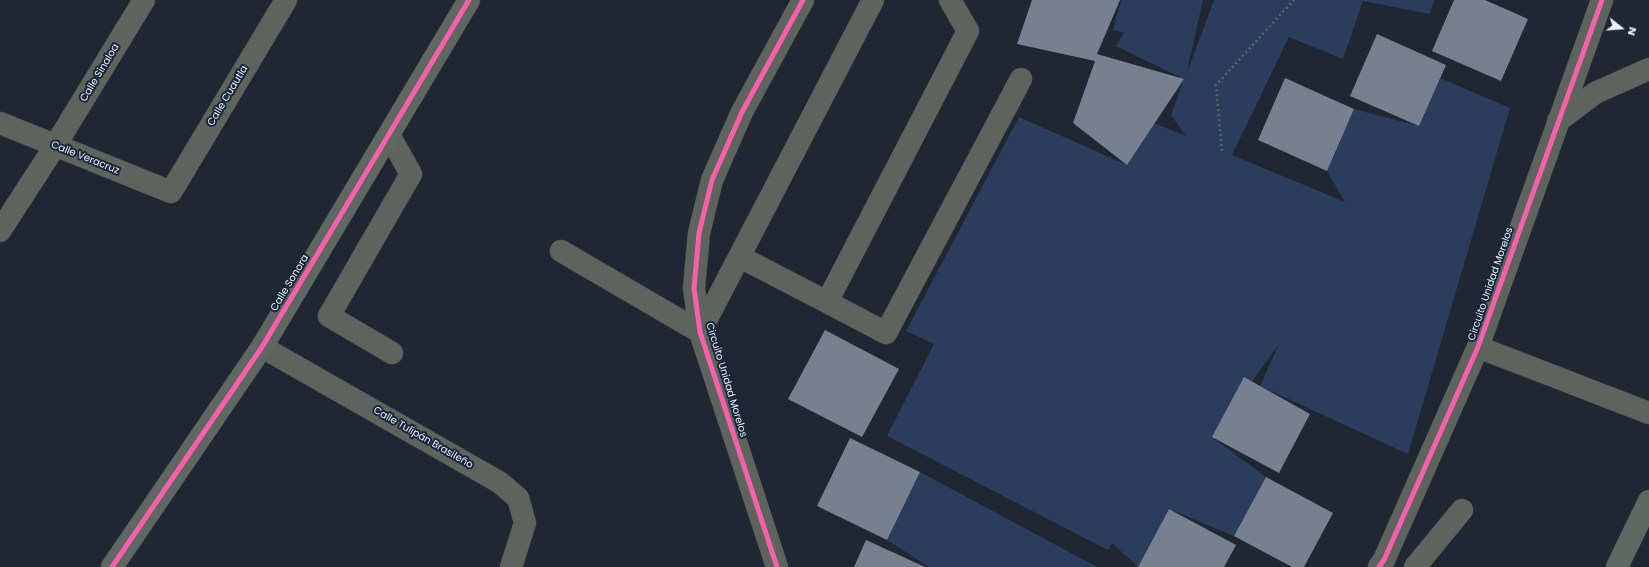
<!DOCTYPE html>
<meta charset="utf-8">
<style>
body{margin:0}
#map{position:relative;width:1649px;height:567px;overflow:hidden;background:#202732;font-family:Poppins,sans-serif}
canvas{display:block}
.north{position:absolute;left:1601px;top:8px;width:40px;height:40px;-webkit-text-stroke:3px #192539;paint-order:stroke;rotate:107deg;font-size:11px;font-weight:700;line-height:16px;text-align:center;color:#edf3fe}
.north::after{content:'';display:block;margin:auto;width:14px;height:18px;background:#edf3fe;clip-path:polygon(50% 0,100% 100%,50% 72%,0 100%)}
</style>
<div id="map">
<canvas width="1649" height="567"></canvas>
<div class="north">N</div>
</div>
<script>
const context = document.querySelector('canvas').getContext('2d');
context.lineJoin = 'round';
function paint(path, color) { context.fillStyle = color; context.fill(path, 'evenodd'); }
const poly = rows => new Path2D(rows.map(r => 'M' + r).join(''));
function trace(path, color, width, dash) { context.strokeStyle = color; context.lineWidth = width; context.lineCap = dash ? 'butt' : 'round'; context.setLineDash(dash || []); context.stroke(path); }
function write(font, color, halo, rows, align = 'center') {
  context.font = font + ' Poppins,sans-serif'; context.lineWidth = 4; context.setLineDash([]); context.textBaseline = 'middle'; context.strokeStyle = halo; context.fillStyle = color; for (const [text, x, y, turn = 0] of rows) {
    context.save(); context.translate(x, y); context.rotate((+turn || 0) * Math.PI / 180); context.textAlign = isNaN(turn) ? turn : align; if (halo) context.strokeText(text, 0, 0); context.fillText(text, 0, 0); context.restore();
  }
}
const green = poly([
 [1121,0,1203,0,1186,75,1214,0,1434,0,1430,14,1363,1,1343,59,1289,37,1232,155,1345,202,1327,171,1354,109,1419,126,1440,78,1510,108,1408,454,1260,386,1279,344,1212,437,1266,477,1234,536,1169,509,1138,567,1112,543,1108,550,887,436,934,344,906,331,1019,117,1127,165,1151,122,1186,136,1171,115,1184,79,1116,46,1124,33,1113,30],
 [920,472,1097,567,929,567,887,540]
]);
const building = poly([
 [1032,0,1120,0,1097,54,1184,79,1127,165,1073,123,1095,61,1017,44],
 [1454,0,1485,0,1528,19,1501,81,1432,51],
 [1377,34,1446,65,1419,126,1350,96],
 [1285,78,1354,109,1327,171,1258,140],
 [825,330,899,369,862,437,788,399],
 [1244,377,1310,414,1279,473,1212,437],
 [850,438,920,472,887,540,817,506],
 [1266,477,1333,513,1304,567,1292,567,1234,536],
 [1169,509,1236,545,1224,567,1138,567],
 [866,540,925,567,854,567]
]);
const path = poly([
 [1222,151,1216,85,1294,0]
]);
const street = poly([
 [1558,121,1595,93,1649,69],
 [0,123,171,192,286,0],
 [389,135,411,174,329,316,392,353],
 [0,231,55,146,144,0],
 [561,251,700,332,873,0],
 [740,257,827,302,968,31,950,0],
 [827,302,886,333,1021,79],
 [262,347,499,482,518,498,525,523,511,567],
 [1478,347,1649,413],
 [777,567,700,332,694,288,699,233,712,180,742,112,803,0],
 [1379,567,1384,560,1478,347,1602,0],
 [1415,567,1462,510]
]);
const secondary = poly([
 [112,567,262,347,469,0],
 [1617,567,1649,501]
]);
const cycleway = poly([
 [112,567,262,347,469,0],
 [777,567,700,332,694,288,699,233,712,180,742,112,803,0],
 [1379,567,1384,560,1478,347,1602,0]
]);
const streetNames = [
 ["Calle Sinaloa",100,73,-59],
 ["Calle Cuautla",228,96,-59],
 ["Calle Veracruz",85,158,22],
 ["Calle Sonora",290,283,-59],
 ["Circuito Unidad Morelos",1491,284,-71],
 ["Circuito Unidad Morelos",726,380,73],
 ["Calle Tulipán Brasileño",423,438,30]
];
paint(green, '#2b3d5c');
paint(building, '#778090');
trace(street, '#3e444d', 23);
trace(secondary, '#3e444d', 23);
trace(path, '#5c6261', 2.5, [2, 3]);
trace(street, '#5e635d', 22);
trace(secondary, '#606662', 22);
trace(cycleway, '#f560ab', 5);
write('10px', '#edf3fe', '#192539', streetNames);
</script>
